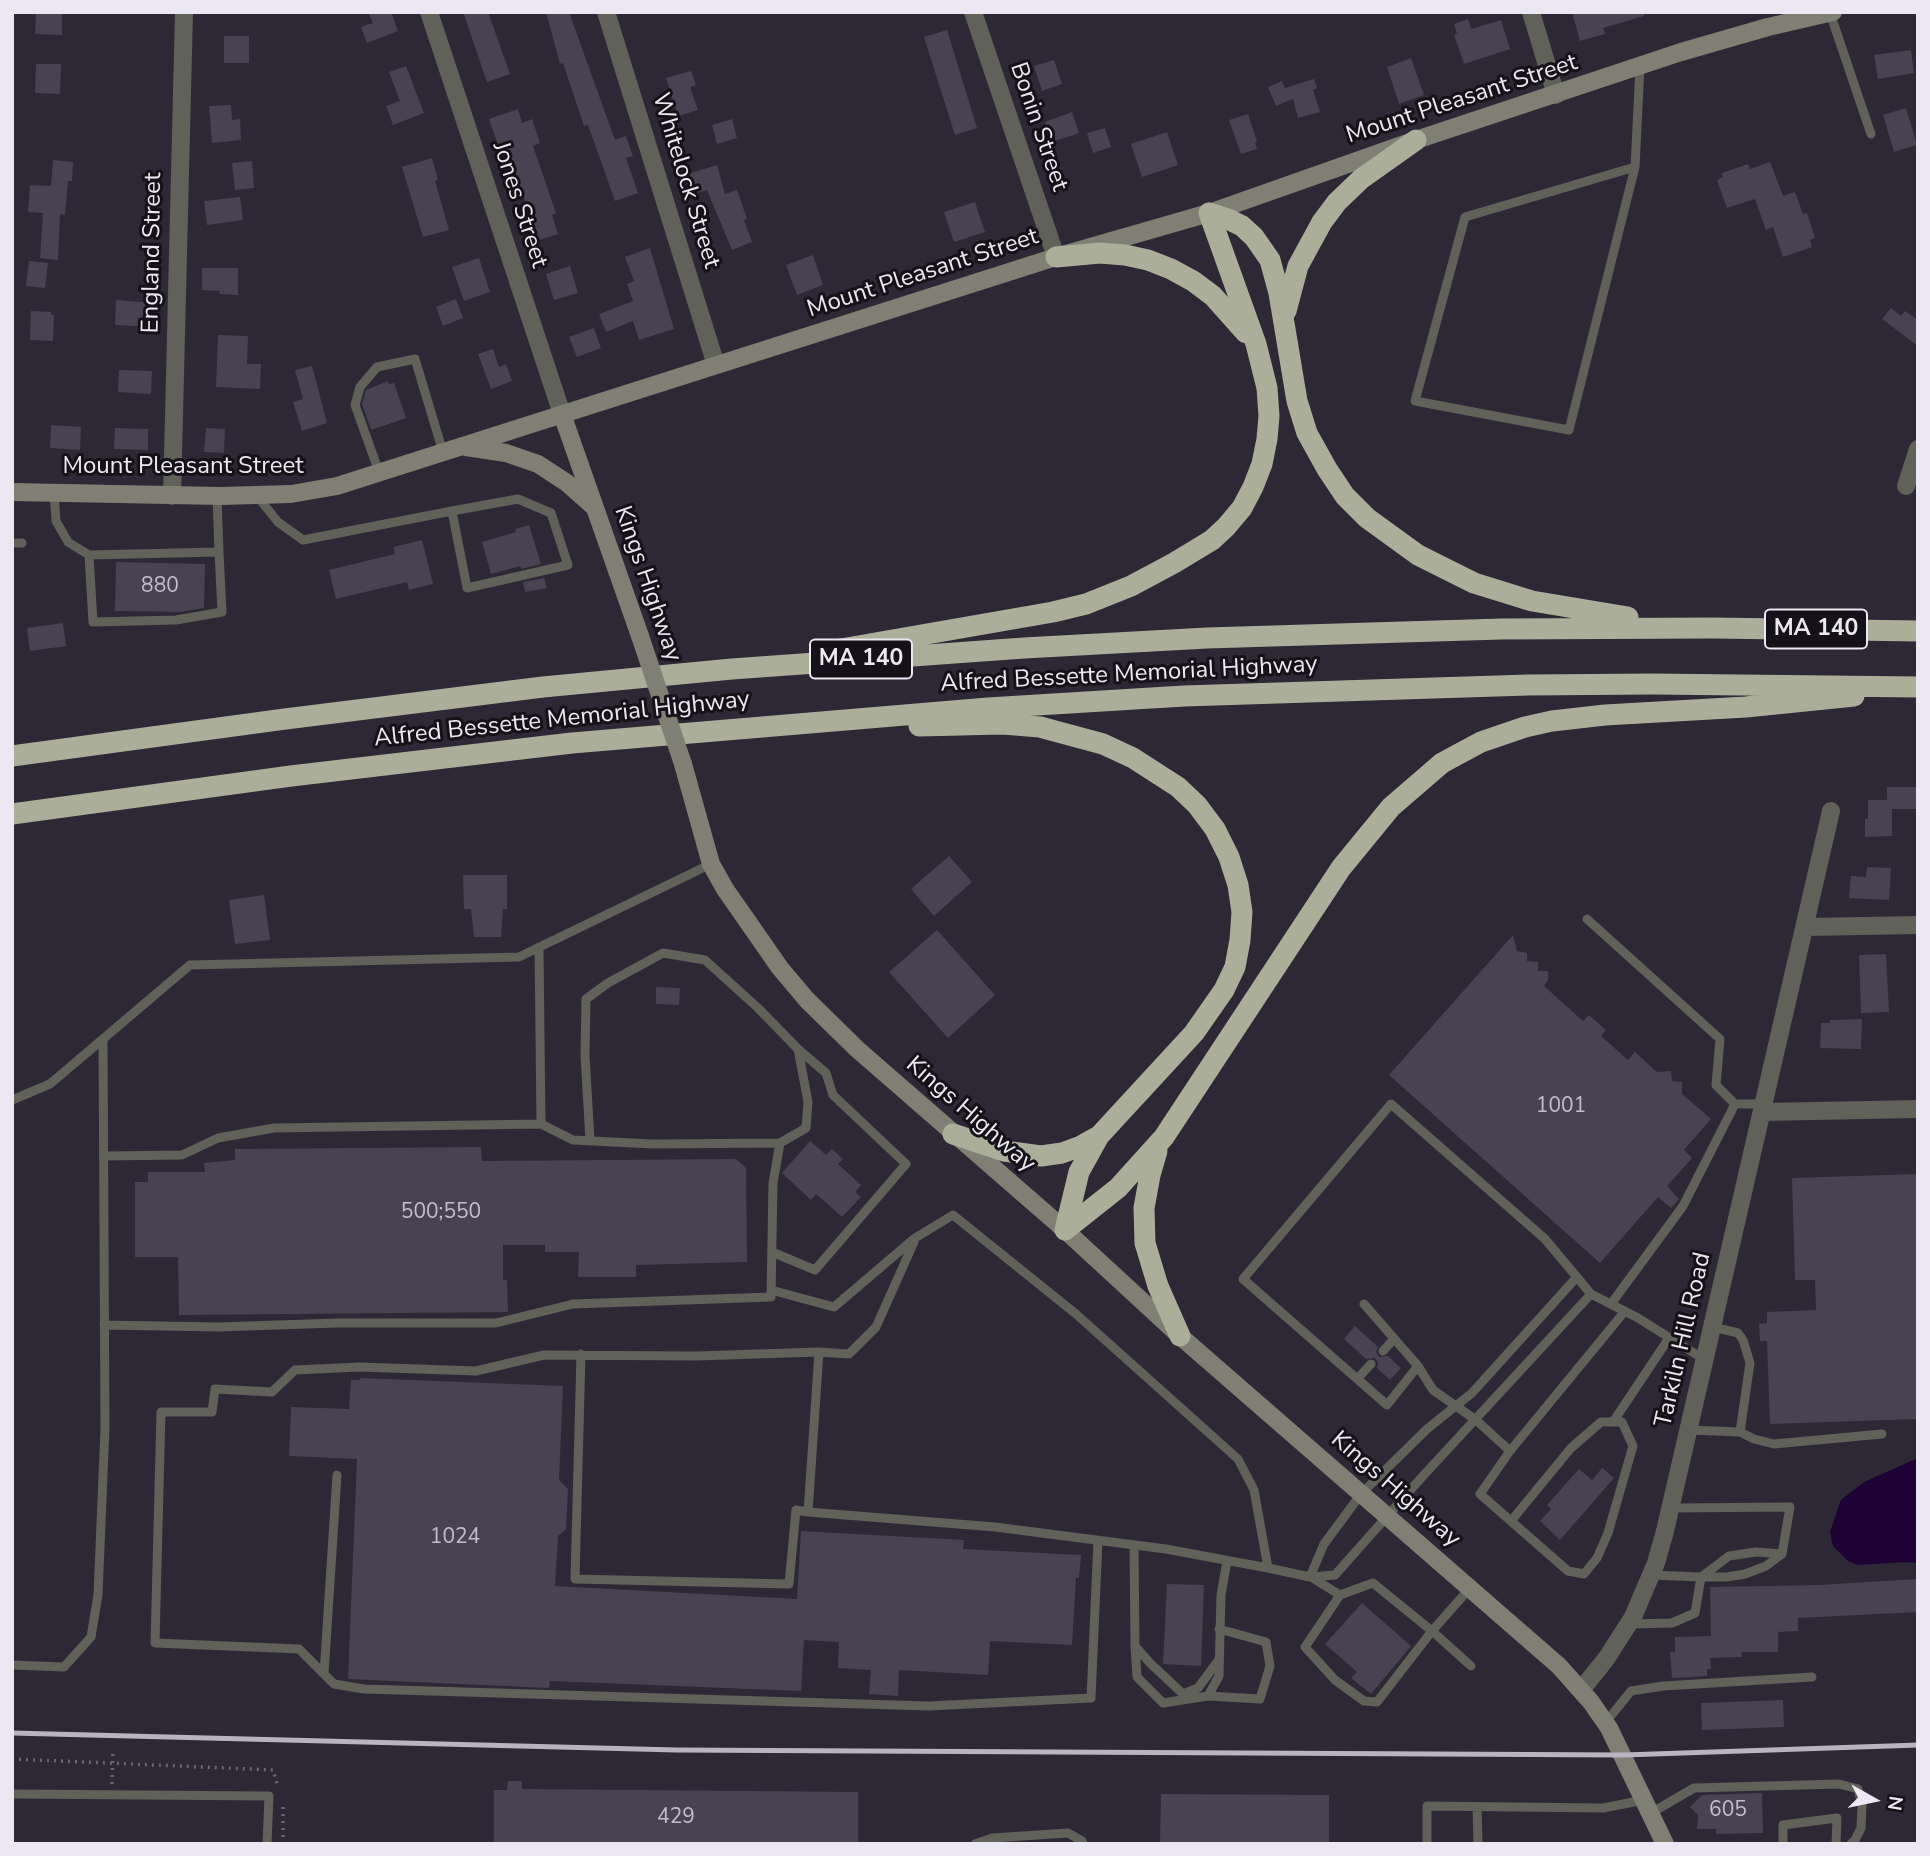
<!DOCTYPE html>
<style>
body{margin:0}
#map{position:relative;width:1930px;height:1856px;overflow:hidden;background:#2d2736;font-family:"Nunito Sans",sans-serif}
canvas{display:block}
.frame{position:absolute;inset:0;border:14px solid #ece8f3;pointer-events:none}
.north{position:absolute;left:1839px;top:1765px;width:70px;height:70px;-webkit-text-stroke:5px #141118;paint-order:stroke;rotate:99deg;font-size:19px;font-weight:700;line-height:28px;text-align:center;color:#ece8f3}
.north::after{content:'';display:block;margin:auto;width:24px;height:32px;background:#ece8f3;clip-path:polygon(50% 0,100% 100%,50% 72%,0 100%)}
</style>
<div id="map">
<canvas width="1930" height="1856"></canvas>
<div class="frame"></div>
<div class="north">N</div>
</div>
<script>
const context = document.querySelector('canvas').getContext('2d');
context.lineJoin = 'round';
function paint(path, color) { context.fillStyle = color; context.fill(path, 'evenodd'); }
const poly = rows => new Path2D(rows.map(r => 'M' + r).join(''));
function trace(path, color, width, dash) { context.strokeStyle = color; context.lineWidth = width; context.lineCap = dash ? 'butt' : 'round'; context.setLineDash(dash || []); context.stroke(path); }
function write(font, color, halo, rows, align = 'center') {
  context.font = font + ' "Nunito Sans",sans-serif'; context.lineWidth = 6; context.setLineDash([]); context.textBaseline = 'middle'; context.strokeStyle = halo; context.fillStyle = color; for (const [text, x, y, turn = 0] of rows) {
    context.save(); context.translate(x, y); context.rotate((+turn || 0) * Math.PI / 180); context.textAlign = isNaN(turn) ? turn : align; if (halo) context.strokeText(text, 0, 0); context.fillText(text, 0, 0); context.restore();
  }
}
const water = poly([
 [1918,1458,1918,1563,1904,1562,1858,1565,1848,1561,1833,1546,1830,1532,1841,1500,1864,1482]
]);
const building = poly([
 [36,12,62,12,62,35,35,34],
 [368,12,391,12,398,31,367,43,361,27,373,23],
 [463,12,488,12,510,74,487,82],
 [546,12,569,12,615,140,626,136,633,156,626,158,638,193,615,201,588,125,584,126,563,63,560,64],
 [1572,12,1643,12,1644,16,1603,28,1605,34,1580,41],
 [1468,19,1471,29,1501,20,1510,49,1464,64,1454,35,1457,33,1454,24],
 [947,30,977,128,955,135,924,37],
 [224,36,249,36,249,63,224,63],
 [1911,50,1914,73,1878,79,1874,55],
 [1411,58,1424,95,1399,104,1387,67],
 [1054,60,1062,84,1042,91,1034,66],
 [36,64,61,64,60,94,35,93],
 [406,66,424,113,393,125,386,106,400,101,389,72],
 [691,71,696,85,690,87,698,110,678,116,666,78],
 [1314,79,1317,88,1313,90,1320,112,1298,118,1293,99,1276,106,1268,87,1282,81,1285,88],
 [231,105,232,120,240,119,241,140,212,143,209,106],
 [1906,108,1917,145,1894,152,1883,115],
 [518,109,522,123,532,119,540,143,533,146,556,213,552,215,558,234,539,240,506,146,499,148,489,119],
 [1072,112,1079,133,1052,142,1045,122],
 [1248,114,1257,142,1255,143,1257,149,1241,154,1229,120],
 [732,119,737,138,717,144,712,125],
 [1105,128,1111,147,1093,153,1087,133],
 [1167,132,1178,165,1142,177,1131,144],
 [432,158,438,180,435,181,449,230,423,237,402,167],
 [53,160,73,162,72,181,68,181,65,215,60,214,58,260,40,258,43,213,28,212,30,185,51,186],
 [252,161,254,188,235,190,232,163],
 [1770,162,1783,196,1795,192,1803,214,1807,213,1815,238,1810,240,1812,247,1783,257,1773,227,1766,230,1755,199,1727,208,1717,180,1723,177,1722,173,1748,164,1750,169],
 [717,165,725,194,737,190,747,219,744,220,752,242,732,250,707,190,690,195,685,178,689,177,688,174],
 [240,197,243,220,207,225,204,201],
 [975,202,985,232,954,242,944,212],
 [650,248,674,329,639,340,633,321,606,332,599,314,633,301,627,284,634,281,625,257],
 [813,255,823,285,797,295,786,265],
 [479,258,490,292,464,301,452,267],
 [29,261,48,263,45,288,26,286],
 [570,266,578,293,554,300,546,274],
 [202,268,238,268,238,295,219,294,220,291,202,290],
 [456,299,463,318,443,326,436,307],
 [116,300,154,303,153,327,115,325],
 [1891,308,1901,316,1905,311,1918,320,1918,346,1882,319],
 [31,311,51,312,51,315,54,315,53,341,30,340],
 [594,328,601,348,577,357,569,337],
 [218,335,248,336,247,364,261,364,260,389,216,387],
 [493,349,499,367,506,364,512,381,491,389,478,354],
 [312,366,327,423,302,431,293,402,303,399,295,370],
 [119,370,152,371,151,394,118,392],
 [388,381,389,384,394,383,406,418,371,430,362,404,366,390],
 [51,425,81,427,80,450,50,448],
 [115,428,148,429,148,450,114,449],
 [206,428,225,429,224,453,204,452],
 [529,525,541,564,521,569,520,566,491,574,482,542,516,532,515,529],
 [422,540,433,584,409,590,407,582,336,599,329,570,395,554,393,547],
 [116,562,205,564,204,608,180,612,115,611],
 [544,578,547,588,525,592,523,582],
 [63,623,66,646,30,651,27,628],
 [1887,787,1918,787,1918,809,1892,809,1892,836,1865,837,1865,819,1868,819,1868,800,1887,800],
 [949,856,972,882,934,916,911,889],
 [1867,867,1891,868,1889,900,1849,898,1851,876,1866,877],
 [463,875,507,875,507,909,503,909,501,937,474,937,471,909,464,909],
 [264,895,270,940,235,944,229,900],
 [937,930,995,995,948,1038,889,972],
 [1513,935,1517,951,1527,953,1527,961,1538,962,1538,971,1548,971,1548,980,1544,986,1583,1021,1589,1015,1606,1030,1601,1036,1628,1060,1635,1052,1657,1072,1671,1071,1672,1081,1682,1082,1682,1094,1711,1119,1684,1150,1692,1158,1667,1186,1679,1199,1671,1208,1658,1197,1600,1263,1389,1075],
 [1886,954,1889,1012,1861,1013,1859,955],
 [656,987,680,988,679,1005,656,1004],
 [1862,1019,1861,1049,1820,1048,1821,1023,1830,1023,1830,1020],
 [810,1141,826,1155,832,1149,843,1159,838,1164,861,1185,855,1192,861,1197,842,1217,816,1194,811,1200,782,1173],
 [481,1147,482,1161,736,1159,746,1168,747,1262,636,1265,636,1277,578,1277,579,1252,545,1252,545,1245,503,1245,503,1280,507,1280,508,1312,179,1315,178,1257,135,1257,135,1182,148,1182,148,1172,205,1172,204,1163,235,1160,235,1149],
 [1918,1174,1918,1419,1770,1424,1767,1341,1760,1341,1759,1324,1767,1323,1767,1312,1816,1310,1815,1280,1795,1280,1792,1178],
 [1355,1326,1378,1347,1376,1352,1379,1357,1388,1356,1401,1368,1390,1380,1377,1368,1378,1363,1375,1358,1366,1359,1344,1339],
 [360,1378,563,1386,559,1480,568,1489,566,1529,558,1536,555,1586,797,1599,801,1531,964,1540,963,1549,1081,1555,1079,1578,1076,1578,1072,1645,990,1641,988,1675,899,1670,898,1696,869,1694,871,1670,838,1668,839,1642,804,1640,801,1691,550,1681,549,1688,348,1679,357,1459,289,1456,291,1407,349,1409,351,1380,360,1380],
 [1602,1468,1614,1478,1560,1540,1540,1521,1551,1509,1547,1505,1579,1469,1592,1480],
 [1918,1579,1918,1612,1798,1618,1798,1631,1778,1632,1778,1652,1741,1652,1742,1657,1710,1658,1711,1669,1707,1669,1707,1676,1672,1678,1670,1652,1675,1652,1675,1637,1711,1636,1710,1587,1819,1585],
 [1167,1584,1204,1585,1201,1666,1163,1664],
 [1362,1603,1411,1646,1371,1694,1351,1678,1357,1672,1325,1644],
 [1783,1700,1784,1727,1702,1730,1701,1703],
 [508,1781,522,1781,522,1789,858,1792,858,1844,494,1844,494,1790,507,1790],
 [1762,1793,1763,1833,1716,1834,1716,1829,1697,1829,1698,1815,1690,1807,1702,1795],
 [1161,1794,1329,1795,1329,1844,1160,1844]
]);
const path = poly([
 [12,1759,273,1770,278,1787],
 [112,1784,113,1751],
 [283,1844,283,1804]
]);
const service = poly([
 [1830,13,1871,134],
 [1635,167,1569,430,1415,401,1465,217,1635,167,1640,66],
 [379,472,355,405,360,387,377,367,415,359,443,452],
 [54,492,56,521,68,542,89,555,219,552,217,496],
 [257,496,278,522,303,540,452,511,518,499,551,513,568,565,467,588,452,511],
 [12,543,22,543],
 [89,555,93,622,176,620,222,612,219,552],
 [1587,919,1720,1039,1716,1085,1735,1104,1764,1104],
 [539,947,541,1124],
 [12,1100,50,1084,190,965,519,957,711,864],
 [104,1156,182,1155,218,1138,274,1128,541,1124,573,1140,653,1144,780,1143,806,1128,808,1102,798,1049,758,1008,705,960,663,953,608,983,586,999,585,1055,590,1141],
 [914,1242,876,1327,849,1354,819,1352,808,1512,995,1527,1166,1549,1268,1568],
 [772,1252,815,1270,906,1164,833,1095,826,1073,798,1049],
 [771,1290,834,1307,915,1238,953,1215,1076,1314,1238,1459,1254,1490,1268,1568,1310,1577,1335,1575,1422,1477,1591,1294],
 [1364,1304,1418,1366],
 [1611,1304,1683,1206,1735,1104],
 [1625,1311,1510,1451,1476,1420,1433,1390,1418,1366,1387,1405,1243,1279,1391,1104,1545,1239,1591,1294,1638,1318,1705,1360],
 [104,1325,218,1327,337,1323,496,1323,573,1304,771,1297,773,1183,780,1143],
 [1383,1351,1394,1339],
 [819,1352,696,1356,544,1355,476,1371,360,1367,295,1370,272,1392,215,1389,212,1412,161,1412,155,1643,299,1649,334,1684,364,1689,929,1706,1091,1698,1098,1541],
 [581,1354,575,1579,789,1584,796,1510,808,1512],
 [1357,1379,1371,1364],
 [1613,1422,1669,1338],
 [1688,1430,1740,1432,1750,1363,1743,1340,1738,1333,1713,1327],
 [1740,1432,1754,1439,1774,1444,1882,1434],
 [1510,1451,1480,1494,1568,1571,1584,1574,1597,1558,1608,1533,1633,1446,1622,1422,1601,1422,1571,1448,1511,1521],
 [1134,1545,1135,1646,1150,1663,1183,1694,1198,1688,1218,1661],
 [1651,1575,1701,1577,1729,1556,1756,1552,1782,1554,1790,1507,1671,1508],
 [1310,1577,1324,1544,1361,1494,1427,1429,1472,1393,1576,1278],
 [1311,1577,1340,1595,1373,1583,1432,1631,1377,1702,1364,1701,1335,1680,1305,1647,1340,1595],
 [1470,1588,1432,1631,1471,1666],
 [1630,1624,1672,1623,1695,1613,1701,1577,1727,1577,1745,1574,1766,1566,1782,1554],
 [1135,1646,1137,1677,1163,1703,1208,1696,1219,1676,1221,1595,1227,1561],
 [12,1665,64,1667,91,1637,98,1595,105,1428,103,1039],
 [324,1674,337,1475],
 [1208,1696,1260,1699,1270,1666,1266,1642,1219,1629],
 [1606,1722,1631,1691,1663,1686,1812,1677],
 [12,1794,269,1796,267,1844],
 [1477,1807,1478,1844],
 [1651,1813,1694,1788,1839,1784,1858,1789,1862,1805,1861,1828,1855,1840,1851,1844],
 [975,1844,992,1838,1068,1833,1082,1841,1083,1844],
 [1427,1844,1427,1806,1603,1808,1644,1800],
 [1783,1844,1783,1825,1837,1818,1836,1844]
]);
const minor = poly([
 [429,12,562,414],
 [606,12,716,365],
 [973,12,1056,257],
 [1531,12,1556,95],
 [1906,486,1918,449],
 [172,496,184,12],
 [1805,927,1918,925],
 [1762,1112,1918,1109],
 [1581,1690,1606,1659,1633,1617,1656,1563,1665,1531,1831,811]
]);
const secondary = poly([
 [562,414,640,636],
 [466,447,506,453,538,464,567,483,593,506],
 [12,492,221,496,291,494,337,486,1056,257,1209,213,1416,140,1681,52,1768,27,1833,12],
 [683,764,711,864,725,889,780,968,807,1000,857,1049,1065,1230,1180,1336,1559,1666,1591,1702,1609,1728,1665,1844]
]);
const motorway = poly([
 [1209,213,1228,219,1242,226,1254,237,1270,260,1279,293,1297,401,1307,433,1327,469,1345,496,1367,518,1418,555,1474,583,1532,601,1628,617],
 [1056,257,1100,253,1125,255,1148,260,1171,269,1193,281,1213,296,1246,333],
 [1286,311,1298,266,1322,222,1337,202,1361,179,1416,140],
 [835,650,1053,612,1086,604,1131,586,1174,563,1212,540,1226,527,1242,508,1253,487,1262,464,1267,439,1269,416,1267,388,1256,344,1209,213],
 [919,726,1003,724,1040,727,1103,744,1133,758,1178,787,1197,805,1215,829,1229,857,1238,885,1242,912,1240,940,1235,967,1224,990,1194,1033,1099,1136,1079,1172,1065,1230],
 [12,756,285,719,543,687,732,669,1024,648,1207,638,1501,629,1714,628,1918,631],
 [12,814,291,776,572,743,988,708,1184,696,1528,685,1653,684,1918,687],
 [953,1134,1004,1151,1041,1156,1062,1153,1081,1146,1099,1136],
 [1157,1151,1150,1175,1144,1208,1145,1243,1158,1286,1180,1336],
 [1065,1230,1118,1188,1164,1137,1341,868,1391,807,1442,763,1481,742,1525,727,1552,721,1605,715,1746,707,1854,696]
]);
const rail = poly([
 [12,1733,676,1750,1624,1755,1918,1745]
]);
const secondaryBridge = poly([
 [640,636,683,764]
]);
const numberNames = [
 ["880",160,587],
 ["1001",1561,1107],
 ["500;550",441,1213],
 ["1024",455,1538],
 ["605",1728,1811],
 ["429",676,1818]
];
const shields = [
 [1816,629,102],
 [861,659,102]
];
const shieldNames = [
 ["MA 140",1816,629],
 ["MA 140",861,659]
];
const streetNames = [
 ["Mount Pleasant Street",1462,100,-18],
 ["Bonin Street",1038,127,71],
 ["Whitelock Street",685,181,73],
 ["Jones Street",519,205,72],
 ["England Street",153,253,-89],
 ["Mount Pleasant Street",923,274,-18],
 ["Mount Pleasant Street",183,467],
 ["Kings Highway",647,584,71],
 ["Alfred Bessette Memorial Highway",1129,675,-3],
 ["Alfred Bessette Memorial Highway",562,720,-6],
 ["Kings Highway",970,1115,41],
 ["Tarkiln Hill Road",1684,1340,-77],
 ["Kings Highway",1395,1490,41]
];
paint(water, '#1e0236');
paint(building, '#494253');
trace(path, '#6c6674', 3.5, [2, 5]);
trace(service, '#606159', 9);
trace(minor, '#606159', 18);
trace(secondary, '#7f8073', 18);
trace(motorway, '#abae98', 21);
trace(rail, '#b8b4c0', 5);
trace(secondaryBridge, '#7f8073', 18);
write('21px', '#c3becb', null, numberNames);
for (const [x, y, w] of shields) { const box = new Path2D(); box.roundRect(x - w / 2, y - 19.5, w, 39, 5); context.fillStyle = '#141118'; context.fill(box); trace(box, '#ece8f3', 2); }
write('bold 23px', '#ece8f3', null, shieldNames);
write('24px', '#ece8f3', '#141118', streetNames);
</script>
